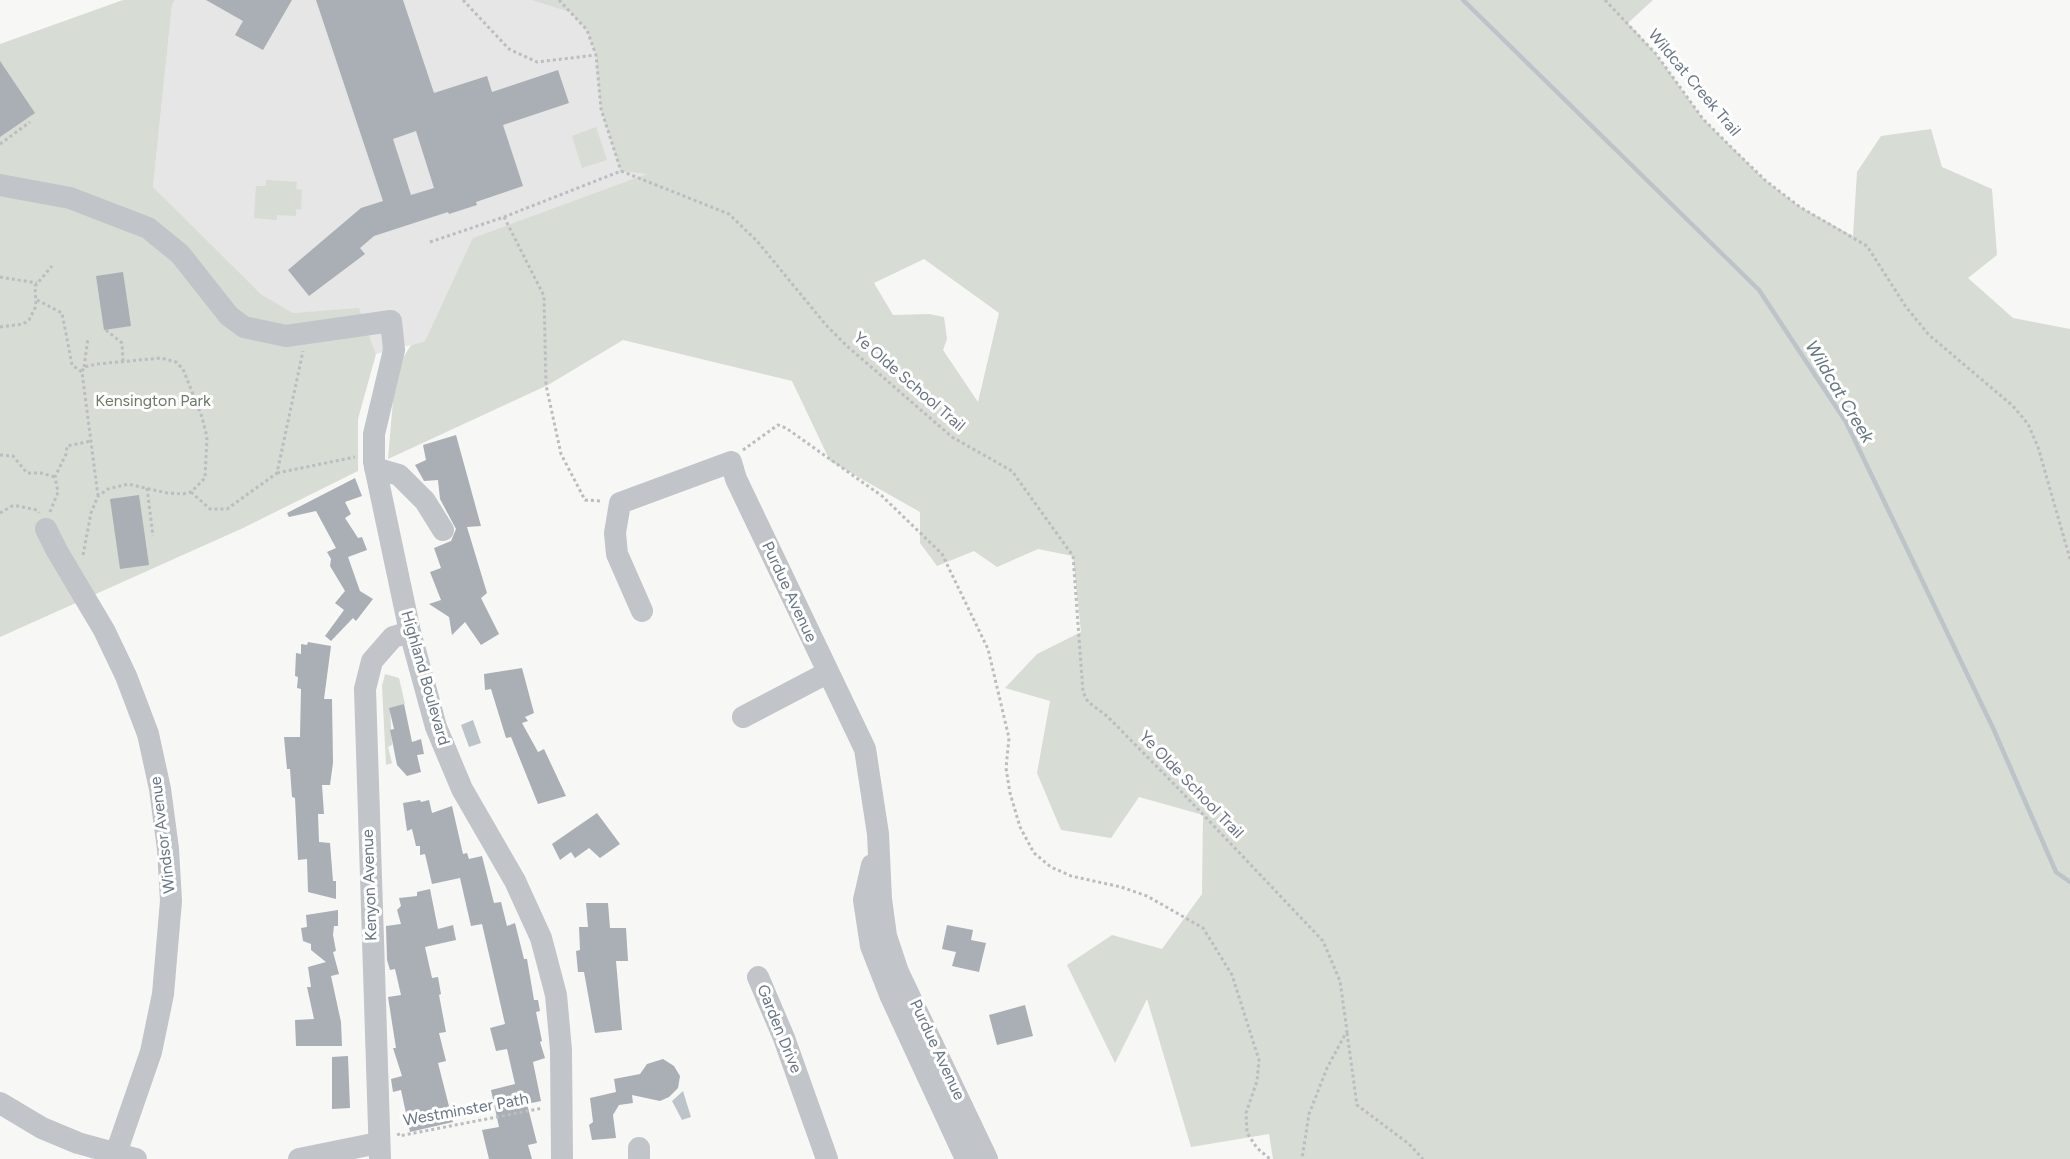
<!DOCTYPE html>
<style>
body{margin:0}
canvas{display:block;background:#f7f7f5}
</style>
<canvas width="2070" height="1159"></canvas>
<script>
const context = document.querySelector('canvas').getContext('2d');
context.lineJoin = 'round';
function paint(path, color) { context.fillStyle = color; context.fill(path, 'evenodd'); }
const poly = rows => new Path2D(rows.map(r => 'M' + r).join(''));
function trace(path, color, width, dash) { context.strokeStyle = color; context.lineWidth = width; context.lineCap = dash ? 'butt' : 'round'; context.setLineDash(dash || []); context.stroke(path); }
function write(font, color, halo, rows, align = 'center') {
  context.font = font + ' Figtree,sans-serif'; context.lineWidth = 6; context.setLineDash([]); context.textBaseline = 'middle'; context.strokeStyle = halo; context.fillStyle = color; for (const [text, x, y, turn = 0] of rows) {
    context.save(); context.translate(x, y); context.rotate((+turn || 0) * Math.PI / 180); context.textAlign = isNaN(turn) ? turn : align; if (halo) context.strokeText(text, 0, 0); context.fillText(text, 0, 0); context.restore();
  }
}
const built = poly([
 [175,0,612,0,688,160,474,238,425,341,376,354,359,309,293,313,273,301,262,295,153,187,172,5]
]);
const green = poly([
 [123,0,175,0,172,5,153,187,262,295,273,301,293,313,359,308,376,354,358,419,358,471,243,528,0,637,0,44],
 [532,0,1653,0,1628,23,1656,54,1703,119,1766,181,1800,207,1853,236,1857,172,1881,136,1931,129,1942,167,1992,189,1997,255,1968,278,2013,318,2070,329,2070,1159,1273,1159,1269,1134,1191,1147,1147,999,1115,1063,1067,965,1112,935,1162,949,1202,894,1203,815,1139,797,1111,838,1061,830,1037,773,1050,701,1005,688,1037,654,1081,632,1073,556,1038,549,997,567,974,551,937,566,920,543,920,512,830,461,792,381,623,340,548,385,388,459,393,401,403,358,411,345,425,341,473,238,647,174,621,171,601,109,596,55,587,30,570,12],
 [924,259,999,313,978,402,943,350,947,339,944,317,929,314,893,315,874,283],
 [596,127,607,160,582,168,572,136],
 [266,180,297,182,296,189,302,190,301,210,296,209,296,216,277,215,277,220,254,218,256,186,266,186],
 [385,674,399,678,405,704,390,708,392,745,388,747,392,763,386,765,382,686]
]);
const water = poly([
 [473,720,481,743,469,747,461,725],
 [683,1091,691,1117,682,1120,672,1101]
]);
const stream = poly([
 [1463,0,1759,290,1846,422,1993,728,2056,872,2070,882]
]);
const building = poly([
 [206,0,292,0,263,50,235,35,243,21],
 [316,0,403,0,434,93,487,76,492,92,558,70,569,103,503,125,523,186,476,202,477,205,449,214,448,212,374,236,360,248,365,254,309,296,288,270,361,208,383,201],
 [416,131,434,188,411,195,393,139],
 [0,61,35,113,0,137],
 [123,272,131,326,104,330,96,276],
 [456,435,481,526,467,527,487,593,481,598,499,634,481,645,465,622,452,635,449,617,429,604,441,600,430,572,441,568,434,548,451,541,456,529,440,499,438,480,424,481,415,465,426,460,423,445],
 [355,478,362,496,345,502,351,514,345,518,358,538,362,537,367,550,348,557,360,591,373,599,356,621,353,618,331,641,325,636,344,610,335,603,345,591,330,566,331,559,327,552,336,548,316,511,289,517,287,513],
 [139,495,149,565,120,569,110,499],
 [308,642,331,646,324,699,332,699,333,763,330,785,322,785,324,814,318,814,319,842,330,843,333,881,336,881,336,899,308,892,307,859,298,860,295,798,292,797,290,769,287,769,284,737,300,737,301,689,297,688,298,677,295,676,296,653,301,654,301,644,307,645],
 [522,668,534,713,525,717,528,721,522,723,538,752,544,749,566,796,538,804,511,737,506,738,491,689,485,690,484,674],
 [404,704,412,742,421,739,424,754,417,755,421,772,407,776,397,765,390,730,394,729,389,708],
 [420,800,421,802,429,800,432,813,452,806,463,854,467,853,469,859,482,856,494,903,501,902,507,926,515,923,524,959,527,959,534,1000,538,1000,540,1011,536,1012,542,1041,540,1042,545,1058,533,1062,541,1101,527,1104,537,1143,528,1145,532,1159,489,1159,482,1130,499,1127,491,1090,515,1084,507,1049,496,1051,490,1028,505,1024,482,924,471,926,460,878,432,884,425,854,420,855,420,846,416,846,412,829,407,831,403,803],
 [597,813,620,844,600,858,589,848,575,858,571,852,560,860,552,844],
 [430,889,438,929,453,925,456,940,425,947,432,978,438,977,441,994,439,995,446,1032,439,1033,446,1061,438,1063,453,1122,410,1132,401,1090,393,1092,391,1079,402,1076,393,1048,396,1048,388,997,401,995,395,969,390,970,387,960,386,926,401,924,397,910,401,906,399,898,417,896,417,892],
 [586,903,608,903,610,928,626,928,628,961,616,961,622,1030,595,1033,584,972,578,972,576,951,580,950,579,927,588,927],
 [338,910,338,926,334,926,333,935,336,951,333,952,339,974,331,976,341,1022,342,1046,296,1046,295,1020,314,1019,307,987,311,987,308,967,326,962,311,950,311,944,303,941,301,928,307,927,306,915],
 [947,925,973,930,971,940,986,943,979,972,952,966,956,952,942,949],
 [1025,1005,1033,1036,997,1045,989,1015],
 [348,1056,350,1108,332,1109,332,1057],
 [663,1059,674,1066,680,1076,678,1088,669,1097,660,1101,632,1095,633,1103,619,1105,613,1115,616,1138,592,1140,589,1125,593,1122,590,1098,616,1092,614,1079,640,1074,647,1064]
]);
const path = poly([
 [463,0,509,49,537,62,596,55,601,109,621,171],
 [559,0,587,30,596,55],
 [1605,0,1656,54,1703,119,1734,150,1766,181,1800,207,1867,246,1906,307,1929,335,2013,406,2028,424,2038,447,2070,559],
 [0,144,30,122],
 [504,217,544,296,546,385,561,454,585,500,601,501],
 [430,242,504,217,621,171,729,214,757,241,826,325,847,346,952,437,1012,471,1073,556,1083,692,1088,702,1107,716,1175,785,1323,941,1340,981,1347,1031,1327,1068,1309,1114,1302,1159],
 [0,277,37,283],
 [37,300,62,313,72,365,82,372],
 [0,327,23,324,29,320,36,306,35,286,52,266],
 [106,330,122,343,123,362],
 [84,367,88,338],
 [743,450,778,425,786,428,882,496,942,554,988,649,1009,738,1006,768,1010,793,1020,827,1034,853,1051,867,1071,876,1121,887,1147,896,1203,928,1232,975,1259,1060,1257,1081,1246,1113,1247,1133,1257,1148,1270,1159],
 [0,455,13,456,27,473,41,473,55,477],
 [277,473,355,457],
 [147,488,153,536],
 [191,492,210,509,227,509,277,473,303,351],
 [50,512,58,492,55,477,66,454,67,446,91,441],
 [0,513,12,506,18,506,37,510,39,513],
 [83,555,91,513,98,496,108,489,128,484,167,493,183,494,191,492,205,478,207,437,202,417,183,369,176,362,161,358,97,364,84,367,82,372,98,496],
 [1347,1033,1357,1105,1409,1144,1423,1159],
 [398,1133,399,1136,543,1108]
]);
const minor = poly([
 [0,185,70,198,148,228,180,254,229,316,244,327,286,336,391,321,394,350,374,434,374,462,410,632,436,727,462,789,515,881,541,938,556,995,561,1050,562,1159],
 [375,468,399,475,425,501,443,530],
 [46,529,57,551,104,630,126,676,148,734,160,789,168,849,171,901,163,994,151,1052,114,1159],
 [642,611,617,554,615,533,620,503,731,462,736,479,865,749,878,834,881,899,886,936,898,972,987,1159],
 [743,717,827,673],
 [872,865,864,900,871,946,891,997,966,1159],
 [758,977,784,1038,827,1159],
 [0,1103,42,1128,78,1143,136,1159],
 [639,1148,639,1159],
 [299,1159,378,1143],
 [380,1159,365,689,372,661,393,637,410,632]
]);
const streetNames = [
 ["Wildcat Creek Trail",1694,83,50],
 ["Ye Olde School Trail",909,382,41],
 ["Purdue Avenue",789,592,65],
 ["Highland Boulevard",425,678,74],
 ["Ye Olde School Trail",1191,785,46],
 ["Windsor Avenue",163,835,-97],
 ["Kenyon Avenue",370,885,-92],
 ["Garden Drive",779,1029,68],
 ["Purdue Avenue",937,1050,65],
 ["Westminster Path",466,1110,-10]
];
const parkNames = [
 ["Kensington Park",153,401]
];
const waterNames = [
 ["Wildcat Creek",1839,392,59]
];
paint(built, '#e5e6e5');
paint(green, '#d7dcd4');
paint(water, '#bcc4ca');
trace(stream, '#bcc4ca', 4.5);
paint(building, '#a9afb5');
trace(path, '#bbbdc0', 3, [3, 3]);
trace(minor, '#c1c4c8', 22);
write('16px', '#697683', '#fff', streetNames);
write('16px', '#6b7b67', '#fff', parkNames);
write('italic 18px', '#65777f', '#fff', waterNames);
</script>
